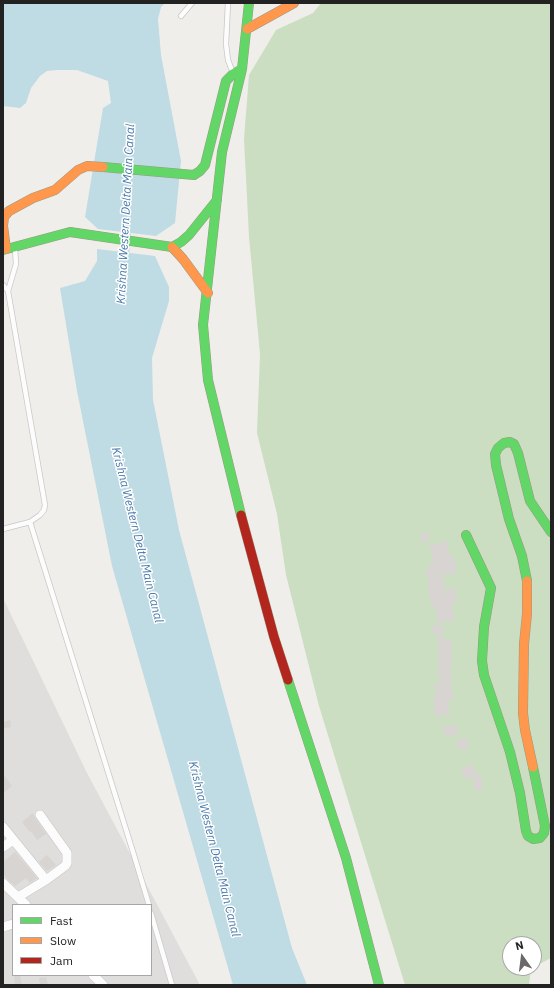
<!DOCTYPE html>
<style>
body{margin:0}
#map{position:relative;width:554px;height:988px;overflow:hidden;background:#f0eeeb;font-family:"IBM Plex Sans",sans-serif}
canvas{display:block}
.frame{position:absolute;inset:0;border:4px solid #222;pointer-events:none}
.legend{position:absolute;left:12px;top:904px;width:140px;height:72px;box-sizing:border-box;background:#fff;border:1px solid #a7a7a7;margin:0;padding:5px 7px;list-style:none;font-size:12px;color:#222}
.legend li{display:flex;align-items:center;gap:8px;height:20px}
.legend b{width:20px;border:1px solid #a7a7a7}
.north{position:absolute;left:502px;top:936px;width:40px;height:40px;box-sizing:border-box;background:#fff;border:1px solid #a7a7a7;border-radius:50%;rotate:346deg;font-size:11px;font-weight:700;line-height:16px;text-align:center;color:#222}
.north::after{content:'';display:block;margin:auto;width:14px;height:18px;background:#6a6968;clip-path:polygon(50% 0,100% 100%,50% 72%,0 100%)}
</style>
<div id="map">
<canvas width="554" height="988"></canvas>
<div class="frame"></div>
<ul class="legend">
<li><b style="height:5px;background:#63d668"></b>Fast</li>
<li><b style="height:5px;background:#ff974d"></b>Slow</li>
<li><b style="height:5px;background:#b3261e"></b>Jam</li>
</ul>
<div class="north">N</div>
</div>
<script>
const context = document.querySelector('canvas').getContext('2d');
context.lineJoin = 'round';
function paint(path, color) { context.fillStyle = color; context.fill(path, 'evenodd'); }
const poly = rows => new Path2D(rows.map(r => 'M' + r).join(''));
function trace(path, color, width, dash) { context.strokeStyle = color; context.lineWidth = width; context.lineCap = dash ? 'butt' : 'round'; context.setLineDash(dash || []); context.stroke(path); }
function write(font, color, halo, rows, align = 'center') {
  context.font = font + ' "IBM Plex Sans",sans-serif'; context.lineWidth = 3; context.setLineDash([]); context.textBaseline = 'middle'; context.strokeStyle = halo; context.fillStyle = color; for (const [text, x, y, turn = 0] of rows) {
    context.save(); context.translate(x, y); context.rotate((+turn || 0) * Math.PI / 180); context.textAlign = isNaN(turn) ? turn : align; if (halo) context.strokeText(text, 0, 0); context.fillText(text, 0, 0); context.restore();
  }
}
const residential = poly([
 [3,598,86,771,200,985,3,985],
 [13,905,151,905,151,975,13,975]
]);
const forest = poly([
 [321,3,551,3,551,958,534,967,534,944,510,944,510,968,532,968,531,969,529,985,405,985,319,706,286,575,277,514,257,433,260,354,249,237,244,139,249,75,276,30,313,13]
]);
const water = poly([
 [3,3,165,3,161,7,158,19,161,55,181,161,175,223,156,236,98,229,85,217,103,108,111,103,108,81,77,70,57,70,47,71,40,76,31,88,26,103,20,108,3,106],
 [97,249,155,256,169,287,169,301,152,358,153,400,179,530,292,948,307,985,233,985,112,566,77,391,60,288,85,281,97,261]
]);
const canal = poly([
 [124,265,126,234]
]);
const building = poly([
 [428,532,430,540,422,542,420,534],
 [447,541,450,557,454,557,457,573,442,575,445,590,455,588,457,602,452,603,455,620,438,623,435,606,433,607,432,604,431,604,427,584,429,583,426,568,431,567,430,561,433,561,429,545],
 [438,623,441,623,445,640,451,640,452,664,450,664,452,678,450,678,454,699,448,700,450,714,435,716,433,697,436,696,434,684,440,683,438,667,438,632,432,633,431,627,438,625],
 [10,720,11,727,3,729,3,722],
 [457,725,458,734,445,736,443,727],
 [467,738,468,748,458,750,457,740],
 [471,764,480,778,482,778,482,790,474,791,473,776,466,780,460,770],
 [3,774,12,786,3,793],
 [33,813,35,818,46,834,37,840,31,831,30,832,22,822],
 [15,852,37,878,30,883,26,878,15,886,9,881,3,873,3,862],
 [47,855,56,865,47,871,39,862],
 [20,975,22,985,15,985,14,976],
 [46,977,48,985,40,985,39,978]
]);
const lane = poly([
 [228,3,226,44,228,60,233,73],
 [181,16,192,3],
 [3,285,8,291,45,505,44,510,40,515,30,522,3,529],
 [8,291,16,264,15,248],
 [30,522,133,852,149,905],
 [151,913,172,985]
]);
const street = poly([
 [3,827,46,880],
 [3,847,13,840],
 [3,883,26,905],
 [18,897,46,880,65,866,67,863,67,853,40,815],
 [3,927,13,924],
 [93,975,103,985]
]);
const fast = poly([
 [103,167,194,175,200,171,205,165,226,81,233,74,242,69],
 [3,250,70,232,172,247,181,242,189,235,217,200],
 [241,515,208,380,203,325,222,152,242,69,249,3],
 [466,535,491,588,484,627,482,661,484,675,510,752,520,793,526,831,528,836,533,839,540,838,544,833,545,826,533,767],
 [527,581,522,556,509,519,496,465,495,454,498,448,504,443,510,442,514,444,518,453,530,501,551,532],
 [288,680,346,858,379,985]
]);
const slow = poly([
 [247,29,294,3],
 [172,247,183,259,208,293],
 [6,249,3,226,4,217,9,211,33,198,55,190,78,170,87,166,103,167],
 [527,581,527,614,524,644,523,713,525,730,533,767]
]);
const jam = poly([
 [241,515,274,637,288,680]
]);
const waterNames = [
 ["Krishna Western Delta Main Canal",126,214,-87],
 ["Krishna Western Delta Main Canal",137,535,76],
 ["Krishna Western Delta Main Canal",214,849,76]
];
paint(residential, '#dfdedc');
paint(forest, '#cbdec1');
paint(water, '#bfdbe3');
trace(canal, '#bfdbe3', 9);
paint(building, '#d7d4d2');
trace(lane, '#c9c8c7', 6);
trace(street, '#c9c8c7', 10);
trace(fast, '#999a82', 10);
trace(slow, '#999a82', 10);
trace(jam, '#999a82', 10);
trace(lane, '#fdfcfc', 4.5);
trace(street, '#fdfcfc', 9);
trace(fast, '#63d668', 9);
trace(slow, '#ff974d', 9);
trace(jam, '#b3261e', 9);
write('italic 12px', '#4a7aab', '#fff', waterNames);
</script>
